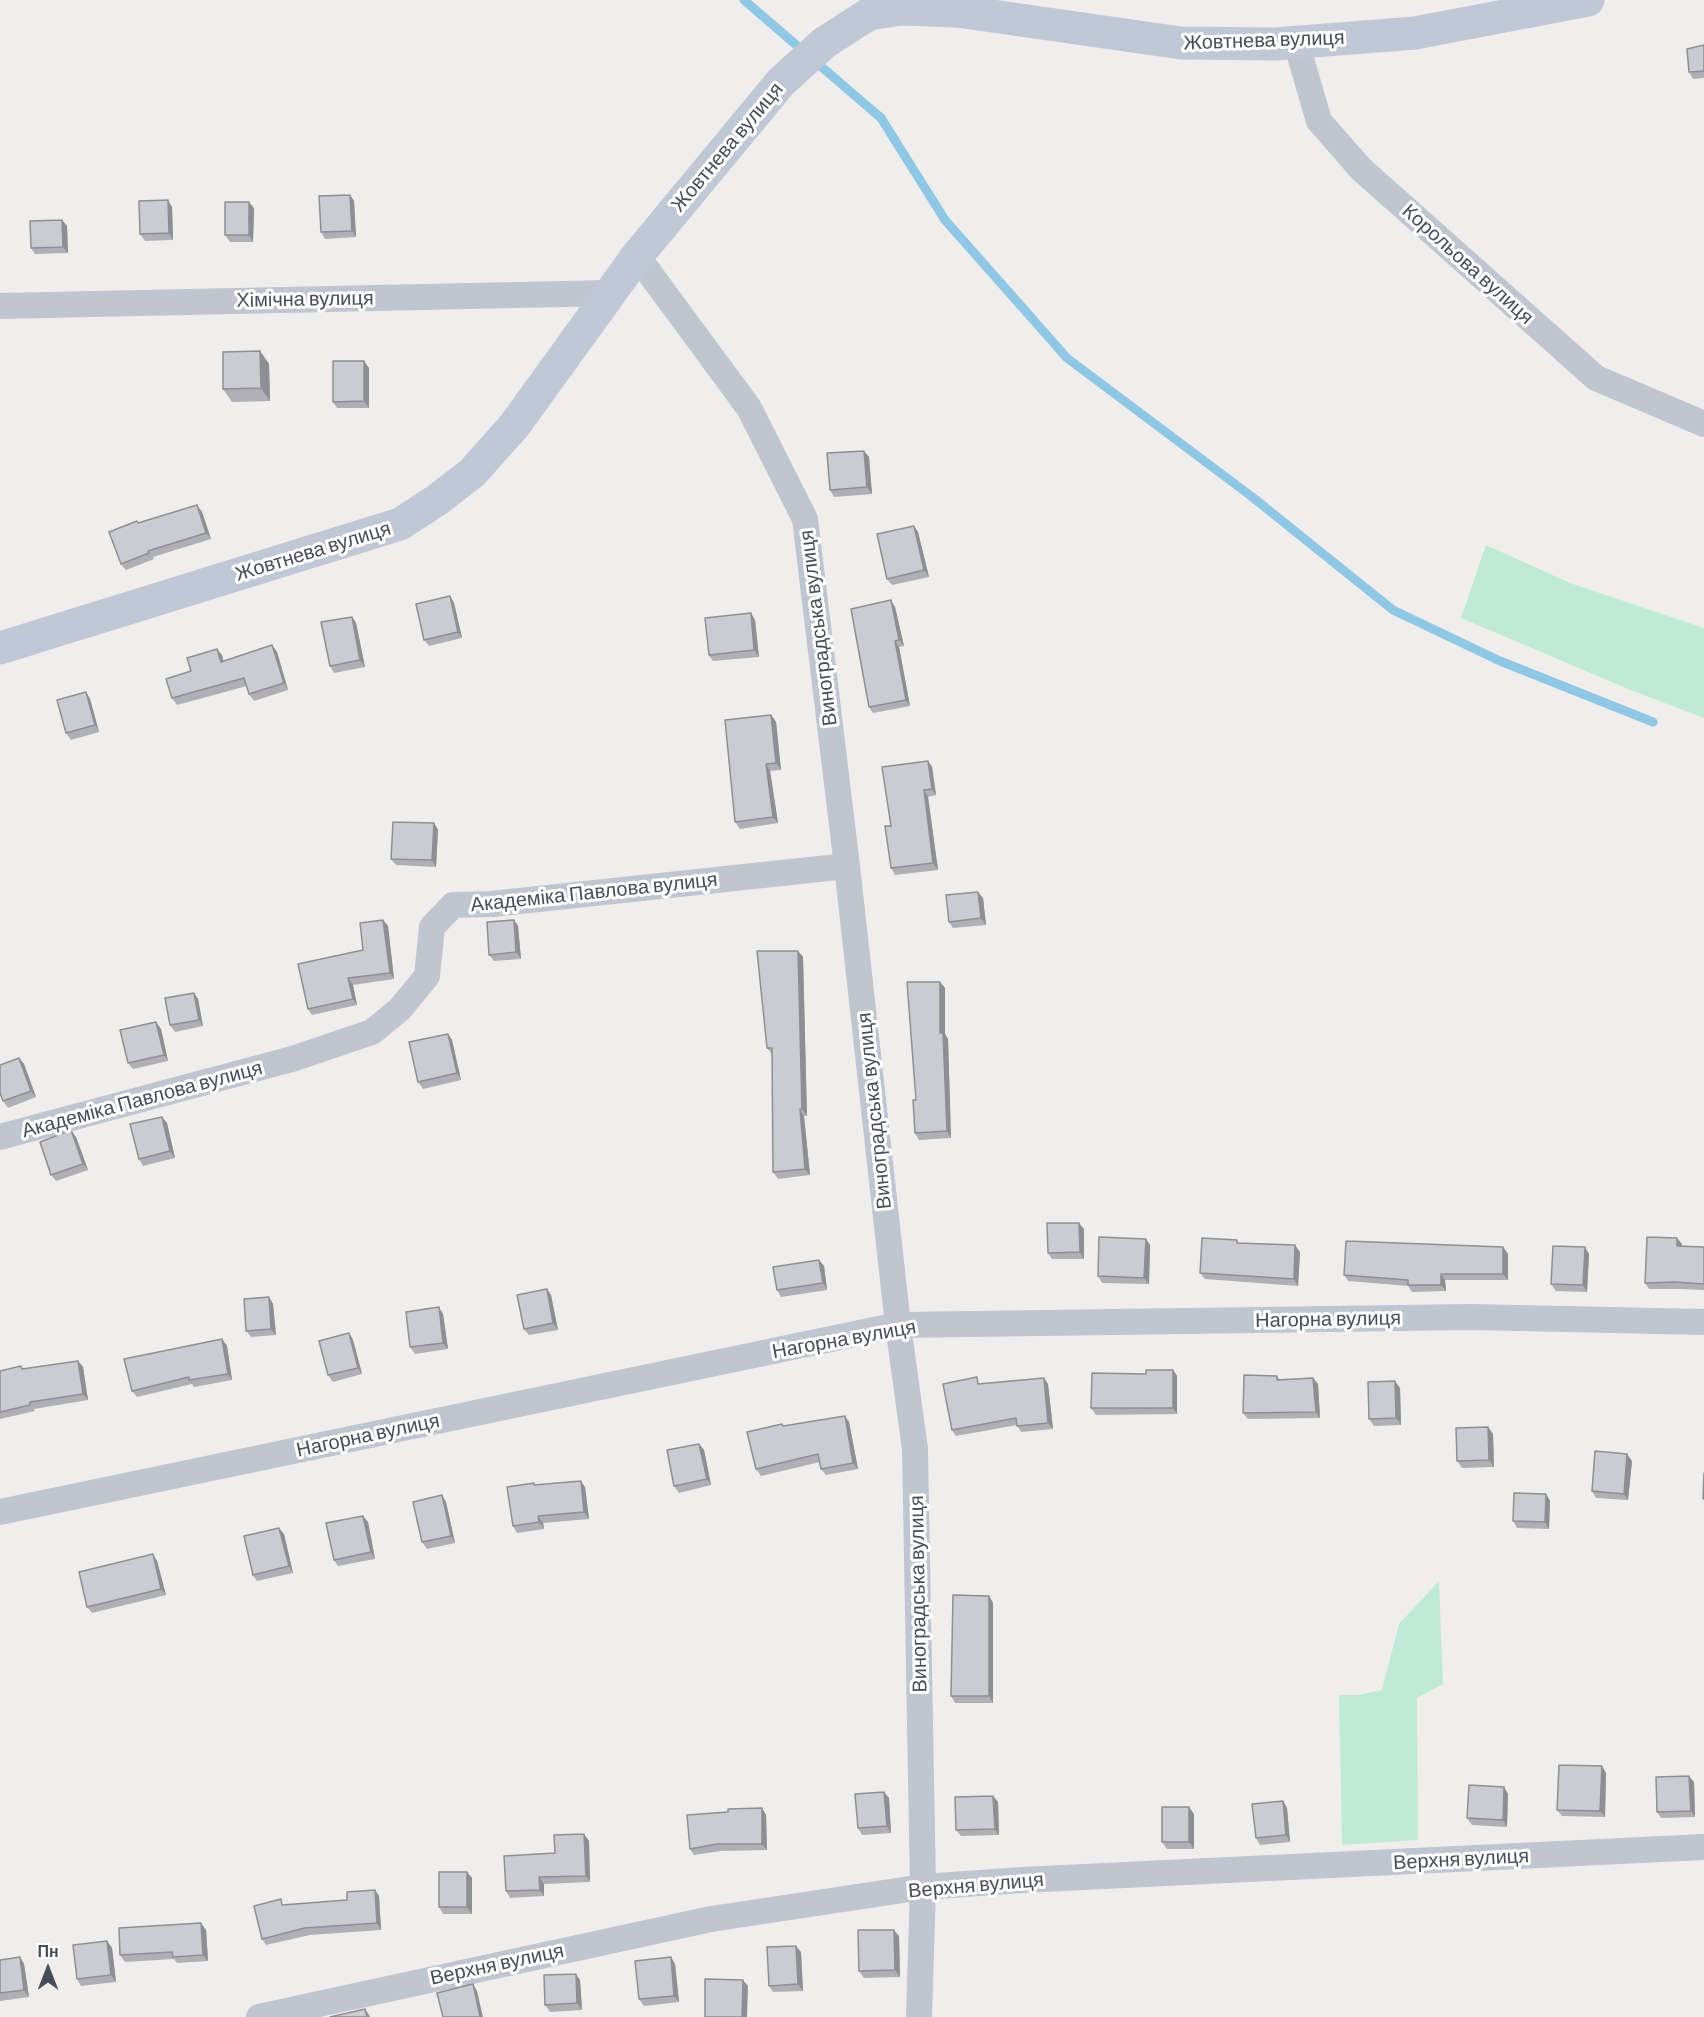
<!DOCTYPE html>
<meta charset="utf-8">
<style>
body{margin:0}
#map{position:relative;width:1704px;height:2017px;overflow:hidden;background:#f0eeed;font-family:Barlow,sans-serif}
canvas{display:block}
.north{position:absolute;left:18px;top:1939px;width:60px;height:60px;-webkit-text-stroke:4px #fff;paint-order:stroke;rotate:0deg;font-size:16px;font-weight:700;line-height:24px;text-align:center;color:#474e59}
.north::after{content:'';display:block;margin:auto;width:21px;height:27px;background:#474e59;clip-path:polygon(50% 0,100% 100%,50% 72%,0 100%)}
</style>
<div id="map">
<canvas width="1704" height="2017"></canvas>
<div class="north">Пн</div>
</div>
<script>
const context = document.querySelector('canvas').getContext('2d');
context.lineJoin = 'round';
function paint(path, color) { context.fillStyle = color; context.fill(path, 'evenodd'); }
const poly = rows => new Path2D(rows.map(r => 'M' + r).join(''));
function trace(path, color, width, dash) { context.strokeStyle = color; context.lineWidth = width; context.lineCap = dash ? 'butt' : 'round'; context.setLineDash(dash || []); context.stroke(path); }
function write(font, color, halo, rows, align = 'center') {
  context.font = font + ' Barlow,sans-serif'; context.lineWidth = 6; context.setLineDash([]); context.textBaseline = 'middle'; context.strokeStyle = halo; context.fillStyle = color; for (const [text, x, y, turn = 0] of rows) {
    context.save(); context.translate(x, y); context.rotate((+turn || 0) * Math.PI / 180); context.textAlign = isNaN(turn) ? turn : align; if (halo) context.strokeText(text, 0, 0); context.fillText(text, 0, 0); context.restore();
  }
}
const green = poly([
 [1486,545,1570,583,1704,628,1704,718,1633,691,1461,618],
 [1439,1581,1443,1684,1417,1698,1418,1840,1342,1845,1339,1695,1359,1695,1382,1690,1399,1624]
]);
const stream = poly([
 [744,0,881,118,945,220,1067,358,1251,496,1393,610,1500,661,1653,722]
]);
const street = poly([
 [1296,42,1319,121,1361,169,1596,378,1704,424],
 [637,256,749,408,805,519,847,866,898,1325,915,1449,923,1887,919,2017],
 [0,306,611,293],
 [0,1137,292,1059,372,1032,400,1009,427,976,432,927,453,905,492,904,847,866],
 [0,1512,898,1325,1471,1317,1704,1322],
 [259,2017,711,1919,923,1887,1022,1880,1704,1847]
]);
const secondary = poly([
 [0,648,400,524,437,500,472,473,514,426,637,256,781,82,824,43,869,14,901,9,957,11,1181,43,1275,44,1415,33,1588,0]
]);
const wall = poly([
 [1704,45,1704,78,1693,79,1689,72],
 [350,195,354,201,356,237,325,239,321,232],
 [172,207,173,240,145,241,140,234],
 [254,208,253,242,230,242,225,235],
 [62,220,67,226,68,253,35,254,31,248],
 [260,351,269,364,270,401,232,402,223,389],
 [369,368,369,408,337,408,333,402],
 [864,451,869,457,872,494,834,497,830,490],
 [197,505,202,512,211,539,153,557,154,559,126,570,121,564,138,523],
 [914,526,918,532,929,577,892,585,887,579],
 [450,596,454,603,462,638,429,646,424,640],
 [895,607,904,646,899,647,910,706,873,713,869,707],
 [352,617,356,623,365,667,334,673,330,666],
 [755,620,759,657,713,661,709,655],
 [272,645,277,652,288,690,254,701,249,694,247,686,177,705,172,698,191,671,222,655,223,661],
 [86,692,90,699,99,732,71,740,66,733],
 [771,715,776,722,781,770,770,771,778,823,740,829,735,822],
 [928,761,932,767,936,795,928,797,938,870,895,875,891,868,891,826],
 [434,823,438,830,436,867,396,865,391,859],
 [983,898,986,925,953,928,949,922],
 [383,920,388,926,394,979,353,985,357,1005,312,1015,308,1009,363,950],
 [514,920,518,926,521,959,494,961,489,955],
 [798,951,803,957,807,1116,804,1116,810,1175,778,1179,773,1172,772,1054,767,1048],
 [940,982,945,988,945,1034,948,1039,951,1138,919,1140,915,1133,916,1100],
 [194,993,198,999,203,1026,175,1032,170,1025],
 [161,1029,168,1061,133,1069,128,1063],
 [448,1034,452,1040,461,1080,423,1089,418,1082],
 [19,1058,24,1064,36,1097,8,1108,3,1101],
 [162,1117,167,1123,175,1158,143,1166,139,1159],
 [76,1137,88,1170,56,1181,51,1175],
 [1084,1229,1084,1259,1052,1259,1048,1253],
 [1146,1239,1150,1245,1149,1284,1102,1283,1098,1276],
 [1240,1243,1300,1252,1298,1286,1205,1279,1200,1273],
 [1682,1244,1682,1246,1704,1247,1704,1290,1680,1289,1649,1289,1645,1283],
 [1503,1247,1508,1254,1508,1280,1445,1280,1446,1291,1412,1292,1408,1286,1348,1281,1344,1275],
 [1589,1254,1587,1292,1556,1291,1551,1284],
 [819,1260,824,1266,827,1290,781,1297,777,1290],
 [551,1295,558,1330,529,1335,524,1329],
 [269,1297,273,1304,276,1335,251,1337,246,1331],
 [443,1314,448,1349,415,1354,410,1347],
 [349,1333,353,1340,362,1374,333,1382,328,1375],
 [222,1339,227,1346,232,1380,194,1387,192,1384,137,1397,132,1391],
 [78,1361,83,1367,88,1400,34,1409,35,1411,0,1419,0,1371,23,1369],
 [1173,1370,1177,1376,1177,1414,1096,1415,1091,1408,1146,1374],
 [1277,1376,1280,1380,1313,1378,1318,1384,1320,1418,1248,1419,1243,1413],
 [982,1384,1048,1384,1053,1429,1021,1432,1017,1425,956,1436,952,1430],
 [1400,1388,1401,1425,1374,1426,1369,1419],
 [849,1422,858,1469,826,1475,821,1469,820,1462,761,1476,756,1469,782,1424,784,1426],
 [1488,1427,1493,1434,1494,1467,1462,1468,1457,1461],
 [699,1444,704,1450,711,1485,679,1493,674,1486],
 [1632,1461,1628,1500,1596,1498,1592,1491],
 [535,1485,585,1487,589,1519,543,1523,544,1529,517,1533,513,1526],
 [1546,1494,1550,1501,1549,1529,1517,1528,1513,1521],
 [446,1502,455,1543,427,1549,422,1542],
 [368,1522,375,1559,338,1566,334,1560],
 [284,1534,293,1573,257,1581,253,1575],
 [157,1561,166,1595,92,1613,87,1607],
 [989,1596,993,1603,993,1703,955,1703,951,1696],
 [1602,1766,1606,1773,1605,1817,1562,1816,1557,1810],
 [1694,1782,1695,1817,1661,1818,1657,1812],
 [1504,1787,1508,1794,1507,1827,1472,1825,1467,1818],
 [884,1792,889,1798,891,1833,862,1835,858,1828],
 [993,1796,998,1802,999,1835,961,1836,956,1830],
 [1283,1801,1287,1808,1290,1842,1260,1845,1256,1838],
 [762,1808,766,1815,767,1850,721,1851,694,1855,690,1849],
 [1194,1814,1194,1849,1167,1849,1162,1842],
 [584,1834,589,1841,590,1882,544,1884,544,1896,510,1898,506,1891,555,1853],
 [467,1872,472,1878,472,1914,443,1914,439,1907],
 [375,1890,379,1896,381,1930,310,1935,266,1945,262,1939,285,1905,347,1900],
 [206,1930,208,1961,177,1963,174,1959,125,1962,120,1955],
 [899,1936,900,1977,864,1978,859,1971],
 [107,1941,112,1948,116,1982,81,1986,77,1979],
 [801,1952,803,1991,773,1992,769,1986],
 [20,1957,24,1964,29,1997,0,2001,0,1960],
 [675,1964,679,2002,644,2006,639,1999],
 [580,1980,582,2010,550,2012,545,2005]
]);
const shadedWall = poly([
 [350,195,354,201,356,237,352,231],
 [168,200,172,207,173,240,169,233],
 [249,202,254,208,253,242,249,235],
 [62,220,67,226,68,253,63,247],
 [260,351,269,364,270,401,261,388],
 [364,361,369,368,369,408,364,401],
 [864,451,869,457,872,494,867,487],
 [197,505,202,512,211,539,206,533],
 [914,526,918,532,929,577,924,570],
 [450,596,454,603,462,638,458,632],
 [891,600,895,607,904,646,899,640],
 [751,613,755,620,759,657,754,650],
 [352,617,356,623,365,667,360,660],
 [895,641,899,647,910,706,906,700],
 [272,645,277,652,288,690,284,683],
 [217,649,222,655,225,668,221,662],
 [86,692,90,699,99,732,95,725],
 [771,715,776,722,781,770,776,763],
 [928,761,932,767,936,795,932,789],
 [766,764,770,771,778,823,773,817],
 [924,790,928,797,938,870,933,863],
 [434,823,438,830,436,867,432,860],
 [978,892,983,898,986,925,981,918],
 [383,920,388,926,394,979,390,973],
 [514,920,518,926,521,959,516,952],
 [798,951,803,957,807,1116,802,1109],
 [348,978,353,985,357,1005,353,999],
 [940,982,945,988,945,1034,948,1039,951,1138,947,1131,940,1033],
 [194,993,198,999,203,1026,199,1020],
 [156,1022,161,1029,168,1061,164,1055],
 [448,1034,452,1040,461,1080,457,1073],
 [19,1058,24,1064,36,1097,31,1091],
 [800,1109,804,1116,810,1175,805,1169],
 [162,1117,167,1123,175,1158,170,1151],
 [71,1130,76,1137,88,1170,83,1164],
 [1079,1223,1084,1229,1084,1259,1080,1252],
 [1677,1238,1682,1244,1681,1253,1677,1246],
 [1146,1239,1150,1245,1149,1284,1144,1278],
 [1295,1245,1300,1252,1298,1286,1294,1279],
 [1503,1247,1508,1254,1508,1280,1503,1274],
 [1585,1247,1589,1254,1587,1292,1583,1285],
 [819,1260,824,1266,827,1290,823,1283],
 [1441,1274,1445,1280,1446,1291,1441,1285],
 [547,1289,551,1295,558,1330,553,1323],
 [269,1297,273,1304,276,1335,271,1329],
 [439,1307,443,1314,448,1349,443,1343],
 [349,1333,353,1340,362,1374,358,1368],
 [222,1339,227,1346,232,1380,228,1374],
 [78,1361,83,1367,88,1400,83,1394],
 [1173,1370,1177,1376,1177,1414,1173,1408],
 [1044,1378,1048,1384,1053,1429,1048,1423],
 [1313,1378,1318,1384,1320,1418,1316,1412],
 [1395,1381,1400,1388,1401,1425,1396,1418],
 [845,1416,849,1422,858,1469,853,1463],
 [1488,1427,1493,1434,1494,1467,1489,1460],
 [699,1444,704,1450,711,1485,707,1479],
 [1627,1454,1632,1461,1628,1500,1624,1494],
 [581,1481,585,1487,589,1519,584,1512],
 [1546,1494,1550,1501,1549,1529,1545,1522],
 [442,1495,446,1502,455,1543,451,1536],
 [363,1516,368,1522,375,1559,371,1552],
 [538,1516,543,1523,544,1529,539,1522],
 [279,1528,284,1534,293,1573,289,1566],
 [153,1554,157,1561,166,1595,161,1589],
 [989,1596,993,1603,993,1703,989,1696],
 [1602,1766,1606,1773,1605,1817,1600,1811],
 [1689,1776,1694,1782,1695,1817,1691,1811],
 [1504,1787,1508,1794,1507,1827,1503,1820],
 [884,1792,889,1798,891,1833,887,1826],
 [993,1796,998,1802,999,1835,995,1829],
 [1283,1801,1287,1808,1290,1842,1286,1835],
 [1189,1807,1194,1814,1194,1849,1189,1842],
 [762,1808,766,1815,767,1850,762,1844],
 [584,1834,589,1841,590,1882,586,1876],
 [467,1872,472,1878,472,1914,467,1907],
 [539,1877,544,1884,544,1896,540,1890],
 [375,1890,379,1896,381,1930,377,1923],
 [201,1923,206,1930,208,1961,203,1955],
 [894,1930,899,1936,900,1977,895,1970],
 [107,1941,112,1948,116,1982,111,1975],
 [796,1946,801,1952,803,1991,798,1984],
 [20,1957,24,1964,29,1997,24,1990],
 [671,1957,675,1964,679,2002,674,1996],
 [576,1974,580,1980,582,2010,577,2003],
 [743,1980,748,1986,747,2017,742,2017],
 [473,1984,477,1991,483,2017,480,2017],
 [365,2009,369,2015,370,2017,367,2017]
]);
const building = poly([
 [1704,45,1704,71,1689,72,1687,49,1704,45],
 [350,195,352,231,321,232,319,196,350,195],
 [168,200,169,233,140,234,139,201,168,200],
 [225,202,249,202,249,235,225,235,225,202],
 [62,220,63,247,31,248,30,221,62,220],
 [260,351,261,388,223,389,223,352,260,351],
 [333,361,364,361,364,401,333,402,333,361],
 [864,451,867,487,830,490,827,453,864,451],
 [197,505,206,533,148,551,149,553,121,564,109,532,137,521,138,523,197,505],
 [914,526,924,570,887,579,877,534,914,526],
 [450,596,458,632,424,640,416,604,450,596],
 [891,600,899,640,895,641,906,700,869,707,851,609,891,600],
 [751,613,754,650,709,655,705,618,751,613],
 [352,617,360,660,330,666,321,622,352,617],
 [272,645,284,683,249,694,244,678,172,698,166,679,191,671,187,658,217,649,221,662,272,645],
 [86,692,95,725,66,733,57,700,86,692],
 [771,715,776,763,766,764,773,817,735,822,725,720,771,715],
 [928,761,932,789,924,790,933,863,891,868,885,826,891,826,882,767,928,761],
 [393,822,434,823,432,860,391,859,393,822],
 [978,892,981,918,949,922,946,895,978,892],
 [383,920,390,973,348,978,353,999,308,1009,298,964,363,950,360,923,383,920],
 [514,920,516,952,489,955,487,922,514,920],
 [757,951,798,951,802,1109,800,1109,805,1169,773,1172,772,1048,767,1048,757,951],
 [907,982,940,982,940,1033,943,1033,947,1131,915,1133,913,1100,916,1100,907,982],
 [194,993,199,1020,170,1025,165,998,194,993],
 [156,1022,164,1055,128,1063,120,1030,156,1022],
 [448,1034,457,1073,418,1082,409,1042,448,1034],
 [19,1058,31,1091,3,1101,0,1093,0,1065,19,1058],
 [162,1117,170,1151,139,1159,130,1124,162,1117],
 [71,1130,83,1164,51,1175,40,1142,71,1130],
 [1047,1223,1079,1223,1080,1252,1048,1253,1047,1223],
 [1099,1237,1146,1239,1144,1278,1098,1276,1099,1237],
 [1647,1237,1677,1238,1677,1246,1704,1247,1704,1284,1675,1282,1645,1283,1647,1237],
 [1202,1238,1237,1240,1237,1243,1295,1245,1294,1279,1200,1273,1202,1238],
 [1346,1241,1503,1247,1503,1274,1441,1274,1441,1285,1408,1285,1408,1280,1344,1275,1346,1241],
 [1553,1246,1585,1247,1583,1285,1551,1284,1553,1246],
 [819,1260,823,1283,777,1290,773,1267,819,1260],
 [547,1289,553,1323,524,1329,517,1295,547,1289],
 [269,1297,271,1329,246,1331,244,1299,269,1297],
 [439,1307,443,1343,410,1347,406,1312,439,1307],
 [349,1333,358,1368,328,1375,319,1341,349,1333],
 [222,1339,228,1374,189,1380,189,1377,132,1391,124,1359,222,1339],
 [78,1361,83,1394,30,1402,30,1405,0,1412,0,1371,21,1366,22,1369,78,1361],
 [1146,1370,1173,1370,1173,1408,1091,1408,1092,1373,1146,1374,1146,1370],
 [1244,1375,1277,1376,1277,1380,1313,1378,1316,1412,1243,1413,1244,1375],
 [977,1377,978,1384,1044,1378,1048,1423,1017,1426,1016,1418,952,1430,943,1384,977,1377],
 [1395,1381,1396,1418,1369,1419,1368,1382,1395,1381],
 [845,1416,853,1463,821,1469,818,1454,756,1469,747,1432,782,1424,783,1426,845,1416],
 [1488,1427,1489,1460,1457,1461,1456,1428,1488,1427],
 [699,1444,707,1479,674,1486,667,1450,699,1444],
 [1595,1451,1627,1454,1624,1494,1592,1491,1595,1451],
 [1704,1473,1704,1499,1703,1499,1704,1473],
 [581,1481,584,1512,538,1516,539,1522,513,1526,507,1487,534,1483,534,1485,581,1481],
 [1514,1493,1546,1494,1545,1522,1513,1521,1514,1493],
 [442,1495,451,1536,422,1542,413,1502,442,1495],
 [363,1516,371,1552,334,1560,326,1523,363,1516],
 [279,1528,289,1566,253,1575,244,1536,279,1528],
 [153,1554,161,1589,87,1607,79,1572,153,1554],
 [953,1595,989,1596,989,1696,951,1696,953,1595],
 [1559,1765,1602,1766,1600,1811,1557,1810,1559,1765],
 [1689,1776,1691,1811,1657,1812,1656,1777,1689,1776],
 [1469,1785,1504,1787,1503,1820,1467,1818,1469,1785],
 [884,1792,887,1826,858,1828,855,1794,884,1792],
 [993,1796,995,1829,956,1830,955,1797,993,1796],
 [1283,1801,1286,1835,1256,1838,1252,1804,1283,1801],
 [1162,1807,1189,1807,1189,1842,1162,1842,1162,1807],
 [762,1808,762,1844,717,1844,690,1849,687,1815,728,1812,728,1809,762,1808],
 [584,1834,586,1876,539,1877,540,1890,506,1891,504,1856,555,1853,554,1835,584,1834],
 [439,1872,467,1872,467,1907,439,1907,439,1872],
 [375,1890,377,1923,305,1928,262,1939,254,1906,281,1899,282,1905,347,1900,347,1892,375,1890],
 [201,1923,203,1955,173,1957,172,1952,120,1955,119,1928,201,1923],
 [858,1930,894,1930,895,1970,859,1971,858,1930],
 [107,1941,111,1975,77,1979,73,1945,107,1941],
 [796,1946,798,1984,769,1986,767,1947,796,1946],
 [20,1957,24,1990,0,1993,0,1960,20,1957],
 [671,1957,674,1996,639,1999,635,1961,671,1957],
 [576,1974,577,2003,545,2005,544,1975,576,1974],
 [705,1979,743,1980,742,2017,705,2017,705,1979],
 [473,1984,480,2017,443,2017,437,1993,473,1984],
 [365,2009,367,2017,330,2017,365,2009]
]);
const streetNames = [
 ["Жовтнева вулиця",1264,40,-2],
 ["Жовтнева вулиця",727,147,-50],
 ["Корольова вулиця",1468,264,42],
 ["Хімічна вулиця",305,299,-1],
 ["Жовтнева вулиця",313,551,-17],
 ["Виноградська вулиця",818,628,-97],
 ["Академіка Павлова вулиця",594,892,-6],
 ["Академіка Павлова вулиця",142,1099,-15],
 ["Виноградська вулиця",874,1111,-96],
 ["Нагорна вулиця",1328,1319,-1],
 ["Нагорна вулиця",844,1339,-10],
 ["Нагорна вулиця",368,1435,-12],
 ["Виноградська вулиця",918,1594,-91],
 ["Верхня вулиця",1461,1859,-3],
 ["Верхня вулиця",976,1885,-5],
 ["Верхня вулиця",497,1964,-12]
];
paint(green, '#bfebd6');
trace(stream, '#8fc7e5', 9);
trace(street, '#bfc6cf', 26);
trace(secondary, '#c1c8d5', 33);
paint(wall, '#afafb5');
paint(shadedWall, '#8e8f93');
paint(building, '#cbccd2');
trace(building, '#8e8f93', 1.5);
write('20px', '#474e59', '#fff', streetNames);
</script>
